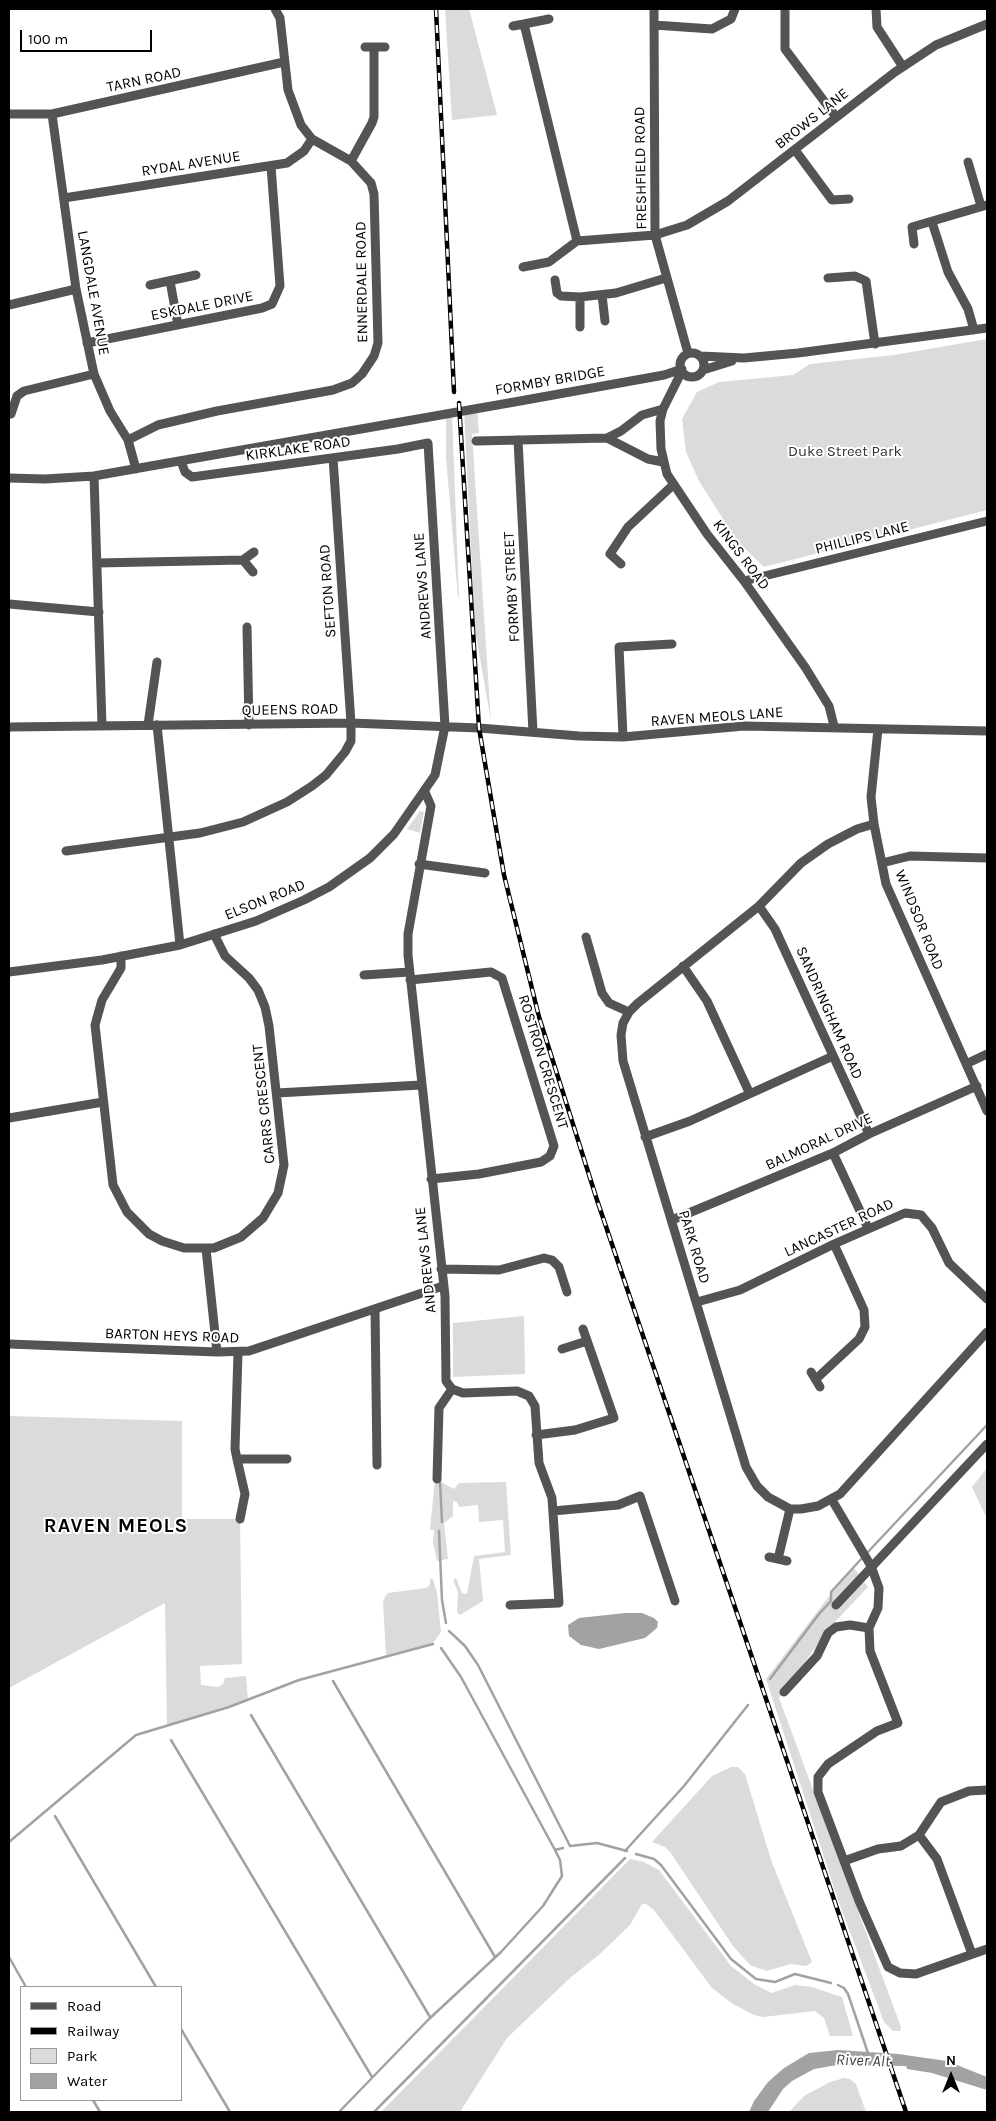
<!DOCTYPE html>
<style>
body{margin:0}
#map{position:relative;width:996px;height:2121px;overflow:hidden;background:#fff;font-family:Karla,sans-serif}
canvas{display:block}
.frame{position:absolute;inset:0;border:10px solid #000;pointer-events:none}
.legend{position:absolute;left:20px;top:1986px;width:162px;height:115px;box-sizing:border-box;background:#fff;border:1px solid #999;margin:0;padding:6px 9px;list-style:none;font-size:15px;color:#000}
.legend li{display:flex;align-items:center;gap:10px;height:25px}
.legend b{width:25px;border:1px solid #999}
.north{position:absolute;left:926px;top:2051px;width:50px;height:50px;-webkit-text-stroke:4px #fff;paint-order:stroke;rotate:0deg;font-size:14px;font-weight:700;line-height:20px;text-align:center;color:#000}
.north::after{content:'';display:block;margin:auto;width:18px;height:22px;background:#000;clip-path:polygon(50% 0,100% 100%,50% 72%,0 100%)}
.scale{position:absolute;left:20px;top:30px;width:132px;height:22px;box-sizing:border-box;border:2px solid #000;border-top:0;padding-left:6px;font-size:15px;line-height:18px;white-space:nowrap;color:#000;-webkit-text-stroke:4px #fff;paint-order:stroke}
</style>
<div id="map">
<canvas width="996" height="2121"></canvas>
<div class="frame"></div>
<ul class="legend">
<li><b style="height:6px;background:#545454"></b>Road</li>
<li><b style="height:6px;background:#000"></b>Railway</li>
<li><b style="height:14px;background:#dbdbdb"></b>Park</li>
<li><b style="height:14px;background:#a2a2a2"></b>Water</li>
</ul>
<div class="north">N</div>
<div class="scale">100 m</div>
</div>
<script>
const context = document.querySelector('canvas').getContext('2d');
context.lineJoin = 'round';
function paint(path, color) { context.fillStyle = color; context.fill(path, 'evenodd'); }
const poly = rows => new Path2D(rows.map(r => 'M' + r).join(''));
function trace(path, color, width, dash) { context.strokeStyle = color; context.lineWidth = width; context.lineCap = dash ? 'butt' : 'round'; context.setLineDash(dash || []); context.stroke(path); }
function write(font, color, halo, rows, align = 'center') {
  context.font = font + ' Karla,sans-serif'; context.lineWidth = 4; context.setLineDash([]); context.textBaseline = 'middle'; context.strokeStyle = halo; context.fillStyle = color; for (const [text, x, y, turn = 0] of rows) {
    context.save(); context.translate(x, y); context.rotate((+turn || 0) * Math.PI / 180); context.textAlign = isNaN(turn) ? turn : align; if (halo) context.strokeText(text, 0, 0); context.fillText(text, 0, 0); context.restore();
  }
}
const green = poly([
 [445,9,469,9,497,115,452,120],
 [987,339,987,510,764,567,737,541,699,481,686,452,682,419,697,392,719,382,793,375,810,364,894,355],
 [477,408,479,433,472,434,491,721,475,630,464,411],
 [452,413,459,598,458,598,446,457,446,414],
 [420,811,424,812,420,833,407,829],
 [524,1316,525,1374,453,1377,453,1323],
 [9,1416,182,1421,182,1519,240,1519,242,1664,200,1666,201,1685,218,1687,223,1684,225,1678,246,1676,248,1700,167,1725,165,1603,9,1688],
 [987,1468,987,1519,972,1487],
 [435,1479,454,1489,459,1483,506,1482,511,1555,479,1559,483,1601,460,1615,457,1612,458,1592,453,1580,456,1578,462,1593,467,1594,474,1556,505,1552,503,1520,479,1522,478,1505,459,1507,457,1502,453,1501,453,1516,444,1523,448,1559,437,1561,433,1542,434,1530,430,1530],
 [854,1568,868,1587,831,1626,779,1698,901,2027,900,2031,893,2031,884,2022,838,1900,766,1679,833,1591],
 [430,1579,433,1579,437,1593,441,1632,434,1642,426,1647,386,1655,383,1602,385,1597,388,1593,426,1588,430,1585],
 [731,1767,738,1767,745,1774,771,1860,812,1962,806,1966,790,1964,767,1971,750,1965,733,1946,670,1852,665,1847,652,1842,712,1776],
 [630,1859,644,1862,659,1870,731,1966,754,1984,772,1993,795,1985,812,1987,842,1997,853,2036,830,2036,824,2018,815,2011,763,2017,754,2015,733,2004,712,1988,654,1910,646,1904,642,1904,630,1925,601,1953,570,1978,507,2038,460,2112,381,2112],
 [844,2078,850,2079,856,2084,866,2112,789,2112,804,2096,830,2082]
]);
const water = poly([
 [625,1613,642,1613,654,1618,658,1622,657,1628,645,1638,599,1649,581,1645,569,1636,568,1625,579,1618],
 [838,2050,898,2054,947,2061,987,2077,987,2090,932,2073,907,2069,906,2066,837,2065,814,2069,792,2081,783,2089,768,2112,749,2112,754,2101,768,2082,784,2068,809,2053]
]);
const stream = poly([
 [440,1481,442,1522],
 [439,1531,442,1600,446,1623],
 [867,1553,987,1425],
 [449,1631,465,1646,478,1665,570,1846,597,1843,627,1851],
 [441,1648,461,1677,555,1850],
 [770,1679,819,1614,831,1601,831,1592,863,1557],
 [333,1681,495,1957],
 [251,1715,430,2017],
 [171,1740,372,2077],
 [55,1816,156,1987],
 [9,1842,136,1735,229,1707,299,1680,433,1644],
 [625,1851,684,1786,748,1705],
 [636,1854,654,1859,661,1865,731,1959,756,1979,775,1982,795,1974,831,1983],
 [9,1957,26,1987],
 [838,1985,844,1988,848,1994,868,2053],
 [181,2029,230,2112],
 [93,2100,100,2112],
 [339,2112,428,2020,501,1952,543,1906,562,1876,560,1860,555,1850,563,1848],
 [374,2112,625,1858]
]);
const minor = poly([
 [654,9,655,235,688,353],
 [785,9,785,49,836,117],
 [876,9,877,27,903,67],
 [549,19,524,24,577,241],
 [654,25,712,29,731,19,735,9],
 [513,26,524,24],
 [365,47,385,47],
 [9,114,52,114,284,62],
 [52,114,76,289,94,374,110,411,128,440,136,469],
 [795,150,832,200,849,199],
 [351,161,372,123,374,117,374,47],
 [968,162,981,206],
 [64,198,287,163,304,151,312,139],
 [932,222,948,272,968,309,974,330],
 [914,244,912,227,987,205],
 [523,267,549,262,577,241,655,235,687,225,728,201,895,72,936,45,987,24],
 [828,278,855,276,866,281,875,344],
 [555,280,557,293,561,296,580,297],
 [170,281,178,325],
 [150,285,196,275],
 [602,295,605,321],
 [9,305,76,289],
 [580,327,580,297,616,293,666,278],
 [87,343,262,308,272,304,280,286,271,166],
 '680 365a12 12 0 1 1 24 0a12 12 0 1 1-24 0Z',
 [701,356,744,358,798,353,987,328],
 [703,370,732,361],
 [682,371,663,409,660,421,661,449,667,474,707,534,744,581,805,667,829,706,834,726],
 [11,414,17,396,24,391,94,374],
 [607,438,648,459,663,462],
 [128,440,158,425,217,411,333,390,352,383,362,374,374,356,378,343,374,194,371,183,351,161,312,139,301,125,288,90,280,18,275,9],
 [518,440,533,732],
 [476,441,607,438,621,431,642,415,663,409],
 [94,476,102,725],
 [9,478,45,479,94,476,520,401,664,375,682,369],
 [97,563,243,560],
 [621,564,610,554,628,527,673,485],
 [253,572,243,560,254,552],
 [744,581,987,521],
 [9,604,99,612],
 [247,627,249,725],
 [148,725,157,662],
 [157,725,180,945],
 [9,727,351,723,479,728,579,736,623,737,744,726,987,731],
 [878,729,871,797,874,824,886,884,987,1111],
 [623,737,619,647,672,644],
 [425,792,431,806,408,934,408,955,445,1296,446,1381,452,1389,463,1393,517,1391,529,1396,535,1406,539,1463,552,1498,559,1603,510,1605],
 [874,824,857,829,828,844,801,863,759,906,638,1003,629,1012,623,1023,621,1035,623,1061,746,1467,757,1486,768,1497,790,1509,801,1509,818,1506,840,1494,987,1332],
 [66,851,200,833,243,822,287,802,312,786,326,775,345,752,351,741,351,723,333,458],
 [882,863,910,856,987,858],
 [419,864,485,873],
 [759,906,775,929,869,1134],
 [586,937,602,993,609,1003,629,1012],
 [121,956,121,968,102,1000,95,1025,113,1185,127,1212,149,1234,162,1241,184,1248,214,1248,241,1237,263,1218,278,1193,284,1165,269,1026,265,1007,258,990,249,978,225,956,214,934],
 [683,966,707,1001,749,1092],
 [9,972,102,960,180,945,256,921,304,900,329,887,370,858,394,834,435,775,445,726,428,443,398,449,192,477,185,472,181,461],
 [364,975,409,972],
 [410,980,491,972,502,978,554,1146,550,1156,541,1162,479,1174,431,1179],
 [966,1064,987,1054],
 [277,1093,421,1085],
 [9,1118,103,1102],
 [645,1137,690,1121,833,1056],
 [833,1153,868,1228],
 [672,1220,833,1153,869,1134,977,1086],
 [206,1249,217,1352],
 [441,1269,499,1270,544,1258,552,1260,559,1267,567,1292],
 [697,1302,740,1290,834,1244,905,1213,921,1215,932,1228,949,1263,987,1299],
 [375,1309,377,1465],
 [9,1344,217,1352,249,1351,443,1286],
 [562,1349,587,1341],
 [238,1353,235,1449,237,1459,287,1459],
 [811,1372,820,1387],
 [816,1379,859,1339,865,1327,864,1310,834,1244],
 [536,1435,575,1430,614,1418,583,1329],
 [237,1459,245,1494,240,1519],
 [437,1479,439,1408,452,1389],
 [832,1500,871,1566,879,1588,878,1608,869,1628,870,1651,898,1723,877,1731,828,1764,818,1777,818,1792,859,1901,888,1967,900,1973,916,1974,987,1949],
 [553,1511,618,1505,640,1496,675,1601],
 [769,1557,787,1561],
 [778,1559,790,1509],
 [836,1605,987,1444],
 [784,1692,817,1656,828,1633,836,1627,850,1625,869,1628],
 [919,1835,941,1802,969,1791,987,1790],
 [844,1861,878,1849,901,1846,919,1835,937,1859,972,1954]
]);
const rail = poly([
 [436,9,454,392],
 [459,403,479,728,504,875,539,1017,597,1200,906,2112]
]);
const streetNames = [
 ["TARN ROAD",144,80,-12],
 ["BROWS LANE",812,119,-38],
 ["RYDAL AVENUE",191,164,-9],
 ["FRESHFIELD ROAD",641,168,-91],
 ["ENNERDALE ROAD",362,282,-91],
 ["LANGDALE AVENUE",93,293,80],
 ["ESKDALE DRIVE",202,306,-11],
 ["FORMBY BRIDGE",550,381,-10],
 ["KIRKLAKE ROAD",298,449,-8],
 ["PHILLIPS LANE",862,538,-14],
 ["KINGS ROAD",741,555,53],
 ["ANDREWS LANE",423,586,-94],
 ["FORMBY STREET",512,587,-93],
 ["SEFTON ROAD",328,591,-94],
 ["QUEENS ROAD",290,710,-1],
 ["RAVEN MEOLS LANE",717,717,-4],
 ["ELSON ROAD",265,900,-22],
 ["WINDSOR ROAD",919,920,68],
 ["SANDRINGHAM ROAD",829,1013,66],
 ["ROSTRON CRESCENT",543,1062,73],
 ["CARRS CRESCENT",264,1104,-96],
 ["BALMORAL DRIVE",819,1142,-25],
 ["LANCASTER ROAD",839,1228,-25],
 ["PARK ROAD",694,1247,73],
 ["ANDREWS LANE",426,1260,-96],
 ["BARTON HEYS ROAD",172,1336,2]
];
const parkNames = [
 ["Duke Street Park",845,452]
];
const waterNames = [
 ["River Alt",863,2061,2]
];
const districtNames = [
 ["RAVEN MEOLS",116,1526]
];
paint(green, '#dbdbdb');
paint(water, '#a2a2a2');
trace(stream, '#a2a2a2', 2.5);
trace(minor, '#545454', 9);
trace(rail, '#000', 4.5);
trace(rail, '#fff', 2.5, [8]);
write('15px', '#000', '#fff', streetNames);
write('15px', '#323232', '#fff', parkNames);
write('italic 16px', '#434343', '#fff', waterNames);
context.letterSpacing = '1px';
write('bold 20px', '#000', '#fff', districtNames);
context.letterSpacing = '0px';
</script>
